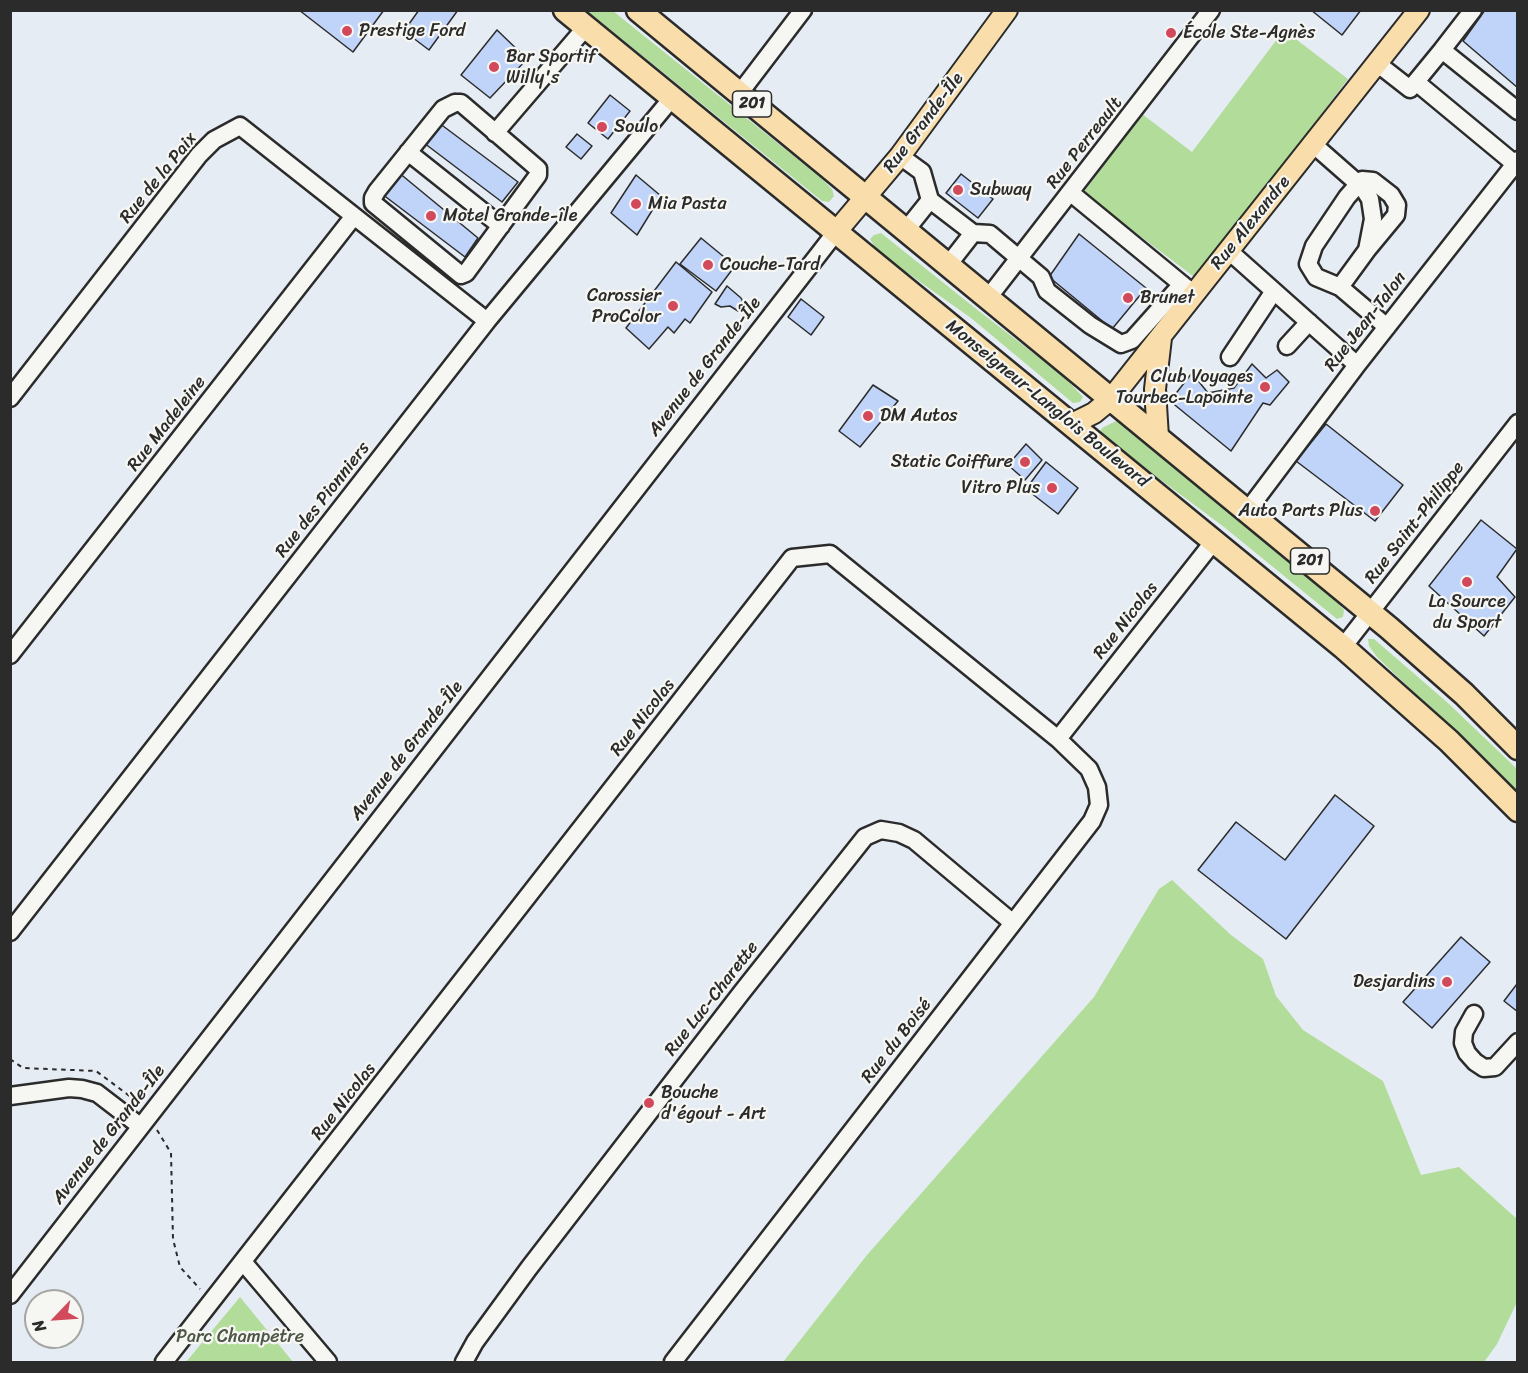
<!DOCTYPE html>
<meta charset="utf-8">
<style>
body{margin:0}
#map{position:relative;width:1528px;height:1373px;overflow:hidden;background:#e6ecf4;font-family:Sriracha,sans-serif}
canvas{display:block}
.frame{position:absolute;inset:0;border:12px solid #2b2b2b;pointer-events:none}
.north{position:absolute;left:24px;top:1289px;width:60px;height:60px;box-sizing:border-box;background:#f6f6f2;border:2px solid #a5a5a2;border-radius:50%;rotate:245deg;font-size:16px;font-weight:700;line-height:24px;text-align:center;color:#2b2b2b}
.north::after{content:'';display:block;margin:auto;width:21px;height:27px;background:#d1495b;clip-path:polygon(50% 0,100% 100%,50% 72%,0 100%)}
</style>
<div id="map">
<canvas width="1528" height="1373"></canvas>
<div class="frame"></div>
<div class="north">N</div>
</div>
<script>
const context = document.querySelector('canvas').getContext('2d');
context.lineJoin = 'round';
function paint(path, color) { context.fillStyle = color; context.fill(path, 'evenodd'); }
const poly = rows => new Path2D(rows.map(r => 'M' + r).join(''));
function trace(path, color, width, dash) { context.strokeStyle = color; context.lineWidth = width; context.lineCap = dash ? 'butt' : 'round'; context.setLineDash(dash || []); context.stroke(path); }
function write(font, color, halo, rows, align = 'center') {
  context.font = font + ' Sriracha,sans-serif'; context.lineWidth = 4.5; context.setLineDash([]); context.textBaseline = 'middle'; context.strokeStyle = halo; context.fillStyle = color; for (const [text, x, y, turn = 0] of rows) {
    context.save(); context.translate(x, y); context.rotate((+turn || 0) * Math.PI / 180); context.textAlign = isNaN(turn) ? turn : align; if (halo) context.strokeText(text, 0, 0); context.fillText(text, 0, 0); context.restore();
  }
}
const green = poly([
 [587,11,613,11,820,177,832,189,834,196,829,202,822,201],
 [1284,30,1348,79,1197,279,1083,193,1142,114,1192,152],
 [881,233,975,308,1063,376,1083,397,1080,402,1073,403,971,318,878,252,870,239,874,235],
 [1118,420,1336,601,1344,610,1343,617,1337,619,1224,527,1106,439,1100,432,1102,428],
 [1368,639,1374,639,1448,703,1517,769,1517,791,1377,657,1369,646],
 [1172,880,1231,935,1263,959,1276,996,1303,1030,1383,1081,1421,1175,1459,1167,1517,1219,1517,1302,1497,1344,1484,1362,783,1362,867,1255,1094,997,1159,889],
 [240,1297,293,1362,186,1362]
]);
const building = poly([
 [299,10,384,10,353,52,299,10],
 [419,10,458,10,429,50,404,31,419,10],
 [1311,10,1361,10,1342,35,1311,10],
 [1485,10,1518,10,1518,88,1463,41,1485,10],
 [497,30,527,59,490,98,461,75,497,30],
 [610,95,630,111,608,139,588,123,610,95],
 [439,123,518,182,502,202,424,143,439,123],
 [577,134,592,146,581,159,566,147,577,134],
 [398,172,478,238,465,257,382,194,398,172],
 [961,174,993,199,978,218,946,193,961,174],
 [636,175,661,196,637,235,611,213,636,175],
 [1079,234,1146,288,1112,329,1049,277,1079,234],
 [701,238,735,266,716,291,680,264,701,238],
 [676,262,712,292,690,323,685,319,674,333,668,327,649,349,626,328,676,262],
 [727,286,741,298,743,302,743,309,738,311,730,306,721,307,715,304,727,286],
 [801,299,824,317,811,335,788,317,801,299],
 [1252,364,1266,378,1277,370,1289,382,1270,405,1263,403,1231,451,1170,401,1192,373,1208,393,1234,388,1252,364],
 [873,385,898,401,860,447,839,431,873,385],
 [1326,424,1403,485,1375,521,1296,461,1326,424],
 [1026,444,1042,460,1025,480,1008,465,1026,444],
 [1046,462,1078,488,1058,514,1026,489,1046,462],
 [1481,520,1517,549,1497,577,1515,597,1484,636,1429,586,1481,520],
 [1335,795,1374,826,1286,939,1198,870,1236,822,1285,860,1335,795],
 [1461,937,1490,962,1432,1028,1403,1002,1461,937],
 [1517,984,1518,985,1518,1012,1504,1001,1517,984]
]);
const path = poly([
 [10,1059,23,1068,96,1071,139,1103],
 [157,1130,171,1153,173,1239,180,1267,200,1289]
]);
const minor = poly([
 [1442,50,1473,10],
 [1378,64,1410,89,1442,50,1518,111],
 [1416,82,1515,164],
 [739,94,803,10],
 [455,103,461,103,530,162,538,169,538,175,466,273,461,275,373,203,373,198,377,191,443,109,455,103],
 [495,133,586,27],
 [1314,145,1363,188,1370,199,1373,219,1367,250,1340,287],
 [408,152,501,226],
 [900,156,922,172,930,200],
 [1071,193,1189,290],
 [906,230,930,200,973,233,948,265],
 [973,233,990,234,1041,277,1047,291,1090,325,1121,344,1132,340,1182,284],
 [1367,250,1396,215,1397,205,1391,195,1373,181,1362,180,1347,197,1314,246,1308,264,1316,277,1340,287,1387,327],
 [1229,251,1357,365],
 [988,298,1211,10],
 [1287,346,1309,322],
 [1230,357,1274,291],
 [10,398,199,155,214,140,240,126,487,321],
 [1248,510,1357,365,1518,160],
 [1343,647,1518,423],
 [10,655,354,216],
 [10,932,487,321,672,98],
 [1474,1014,1464,1032,1463,1043,1467,1053,1475,1062,1484,1068,1495,1067,1518,1042],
 [10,1096,69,1088,82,1089,97,1093,140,1126],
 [244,1263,328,1362],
 [10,1295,836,232],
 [164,1362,792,558,830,554,1058,739,1214,541],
 [464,1362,475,1342,529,1268,742,992,865,837,881,830,899,833,914,840,1013,923],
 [673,1362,1092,821,1099,805,1097,787,1089,769,1058,739]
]);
const major = poly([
 [836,232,900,156,1007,10],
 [1072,424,1094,413,1111,399,1419,10],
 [1158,437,1155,389,1161,338]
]);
const highway = poly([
 [565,10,1343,647,1449,741,1518,810],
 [638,10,1389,628,1464,694,1518,748]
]);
const markers = [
 [347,31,6,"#d1495b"],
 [1171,33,6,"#d1495b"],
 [494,67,6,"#d1495b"],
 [602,127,6,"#d1495b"],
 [958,190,6,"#d1495b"],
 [636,204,6,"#d1495b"],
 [431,216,6,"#d1495b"],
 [708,265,6,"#d1495b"],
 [1128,298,6,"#d1495b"],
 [673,306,6,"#d1495b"],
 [1265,387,6,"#d1495b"],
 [868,416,6,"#d1495b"],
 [1025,462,6,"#d1495b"],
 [1052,488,6,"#d1495b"],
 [1375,511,6,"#d1495b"],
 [1467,582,6,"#d1495b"],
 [1447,982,6,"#d1495b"],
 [649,1103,6,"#d1495b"]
];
const shields = [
 [752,104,39],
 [1310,561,39]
];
const shieldNames = [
 ["201",752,104],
 ["201",1310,561]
];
const poiNames = [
 ["Prestige Ford",359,31],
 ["École Ste-Agnès",1183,33],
 ["Bar Sportif",506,57],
 ["Willy's",506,78],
 ["Soulo",614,127],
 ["Subway",970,190],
 ["Mia Pasta",648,204],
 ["Motel Grande-île",443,216],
 ["Couche-Tard",720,265],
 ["Carossier",661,296,"right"],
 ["ProColor",661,317,"right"],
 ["Brunet",1140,298],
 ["Club Voyages",1253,377,"right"],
 ["Tourbec-Lapointe",1253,398,"right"],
 ["DM Autos",880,416],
 ["Static Coiffure",1013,462,"right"],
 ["Vitro Plus",1040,488,"right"],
 ["Auto Parts Plus",1363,511,"right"],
 ["La Source",1467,602,"center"],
 ["du Sport",1467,623,"center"],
 ["Desjardins",1435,982,"right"],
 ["Bouche",661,1093],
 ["d'égout - Art",661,1114]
];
const streetNames = [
 ["Rue Grande-Île",924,123,-53],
 ["Rue Perreault",1085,143,-52],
 ["Rue de la Paix",159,178,-51],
 ["Rue Alexandre",1251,223,-51],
 ["Rue Jean-Talon",1366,322,-52],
 ["Avenue de Grande-Île",705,367,-52],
 ["Monseigneur-Langlois Boulevard",1047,404,39],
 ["Rue Madeleine",167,424,-52],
 ["Rue des Pionniers",323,500,-52],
 ["Rue Saint-Philippe",1415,523,-52],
 ["Rue Nicolas",1126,621,-52],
 ["Rue Nicolas",643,718,-52],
 ["Avenue de Grande-Île",407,751,-52],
 ["Rue Luc-Charette",712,999,-52],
 ["Rue du Boisé",897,1041,-52],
 ["Rue Nicolas",344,1102,-52],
 ["Avenue de Grande-Île",109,1135,-52]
];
const parkNames = [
 ["Parc Champêtre",240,1337]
];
paint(green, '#b2dc99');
paint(building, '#c0d4f9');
trace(building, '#2b2b2b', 1.5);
trace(minor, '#2b2b2b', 21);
trace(major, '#2b2b2b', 24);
trace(highway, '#2b2b2b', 27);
trace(path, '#2b2b2b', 2, [4.5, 4.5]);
trace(minor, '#f6f6f2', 16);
trace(major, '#f9deab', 20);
trace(highway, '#f9deab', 22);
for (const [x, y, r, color] of markers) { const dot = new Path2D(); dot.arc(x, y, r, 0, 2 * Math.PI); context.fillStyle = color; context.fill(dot); trace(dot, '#f6f6f2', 2); }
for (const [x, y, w] of shields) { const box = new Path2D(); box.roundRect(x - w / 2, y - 13, w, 26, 4.5); context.fillStyle = '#f6f6f2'; context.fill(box); trace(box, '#2b2b2b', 1.5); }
write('bold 16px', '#2b2b2b', null, shieldNames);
write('18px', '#2b2b2b', '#f6f6f2', poiNames, 'left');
write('18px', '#2b2b2b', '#f6f6f2', streetNames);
write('18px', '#4d5746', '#f6f6f2', parkNames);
</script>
